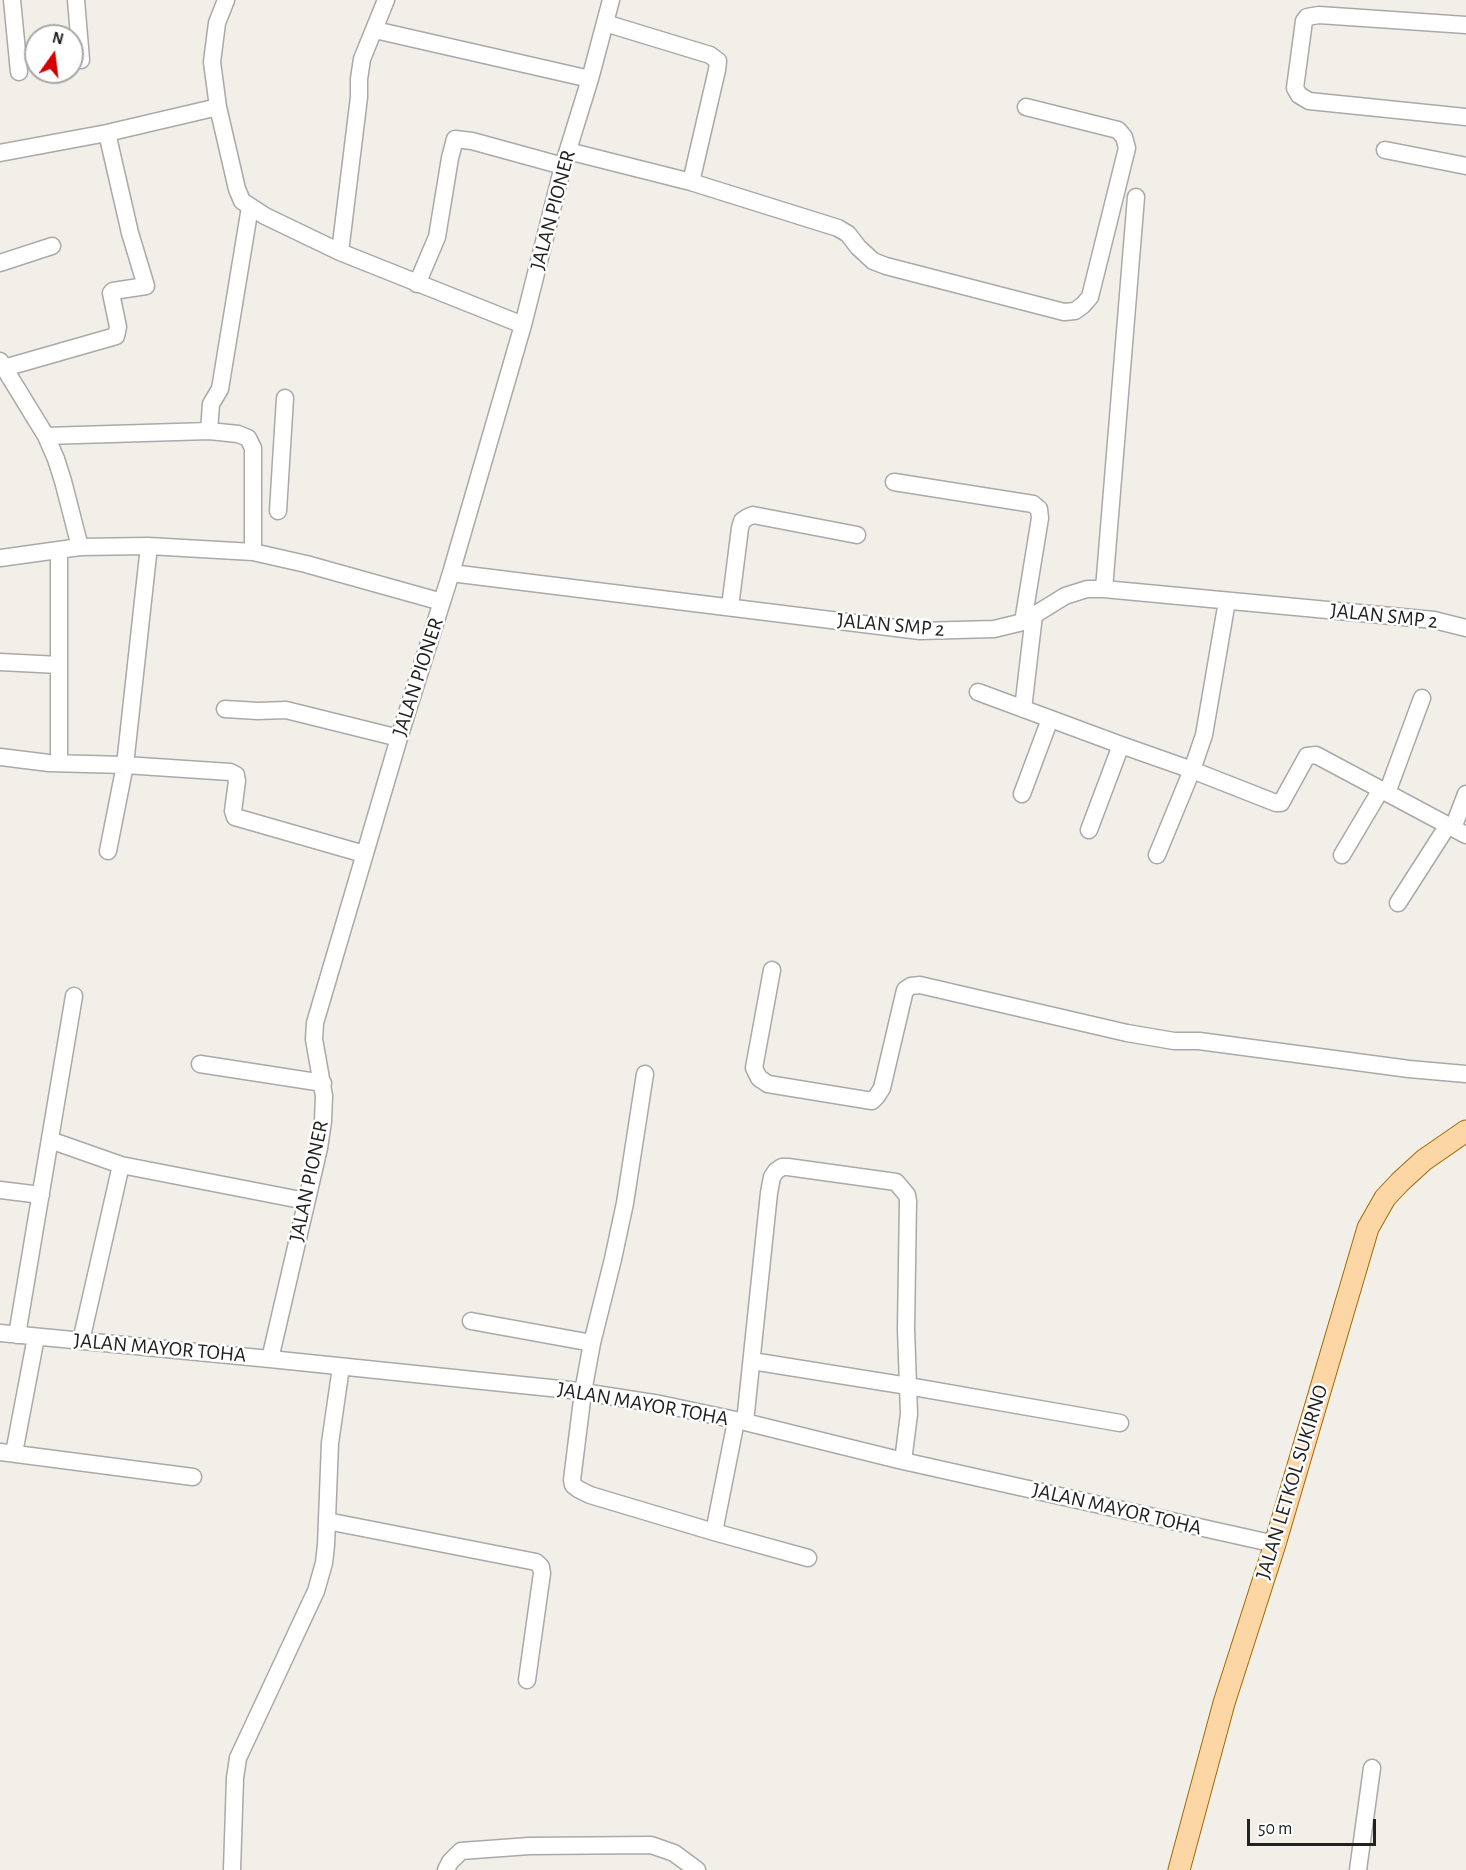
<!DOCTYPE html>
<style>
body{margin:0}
#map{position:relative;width:1466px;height:1870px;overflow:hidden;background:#f2efe9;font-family:"Alegreya Sans",sans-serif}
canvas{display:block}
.north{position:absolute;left:24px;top:24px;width:60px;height:60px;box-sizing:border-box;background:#fff;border:2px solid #a7a7a7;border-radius:50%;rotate:14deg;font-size:16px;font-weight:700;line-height:24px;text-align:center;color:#222}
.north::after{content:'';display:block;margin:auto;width:21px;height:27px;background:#d40000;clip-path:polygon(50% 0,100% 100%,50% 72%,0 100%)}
.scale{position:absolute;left:1247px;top:1819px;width:129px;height:27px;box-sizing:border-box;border:3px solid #222;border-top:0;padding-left:8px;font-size:18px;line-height:21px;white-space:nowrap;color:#222;-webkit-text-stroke:4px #fff;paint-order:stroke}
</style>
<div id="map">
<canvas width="1466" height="1870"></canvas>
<div class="north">N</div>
<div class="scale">50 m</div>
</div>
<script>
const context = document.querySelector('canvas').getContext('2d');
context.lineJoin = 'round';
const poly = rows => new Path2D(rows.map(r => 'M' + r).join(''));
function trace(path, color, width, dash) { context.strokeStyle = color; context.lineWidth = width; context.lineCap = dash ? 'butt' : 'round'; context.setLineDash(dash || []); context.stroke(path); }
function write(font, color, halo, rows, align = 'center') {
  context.font = font + ' "Alegreya Sans",sans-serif'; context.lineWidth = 5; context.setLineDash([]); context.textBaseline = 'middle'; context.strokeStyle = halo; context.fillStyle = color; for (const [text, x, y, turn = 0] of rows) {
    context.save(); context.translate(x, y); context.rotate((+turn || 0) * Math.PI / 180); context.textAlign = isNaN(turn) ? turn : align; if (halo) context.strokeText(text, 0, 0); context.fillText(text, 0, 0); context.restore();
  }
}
const minor = poly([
 [12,0,19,72],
 [76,0,81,60],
 [226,0,217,23,212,62,218,107,237,189,242,201,265,216,340,252,523,325],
 [605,23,710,55,718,61,717,70,691,182,838,228,848,234,858,247,873,261,886,266,1064,312,1075,311,1083,305,1090,297,1127,148,1124,137,1118,130,1026,107],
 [1466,25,1319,15,1307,17,1304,21,1295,88,1299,95,1309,101,1466,117],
 [375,30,590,79],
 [1385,150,1466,166],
 [568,151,691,182],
 [0,153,107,133,218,107],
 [340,252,359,97,359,79,362,59,386,0],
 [0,263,52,246],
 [417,284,437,237,450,158,455,139,472,141,563,166],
 [0,361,46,436,56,459,63,481,80,547],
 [4,368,116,336,118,327,111,293,113,291,146,286,130,233,107,133],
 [209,431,211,404,220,389,250,207],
 [46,436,209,431,238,434,248,438,253,448,253,552],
 [894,482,1033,504,1039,509,1040,518,1023,622],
 [278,511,285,398],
 [59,550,59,763],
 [0,558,80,547,149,546,253,552,306,564,442,602],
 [451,573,920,631,994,629,1023,622,1065,596,1087,589,1104,589,1434,620,1466,628],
 [1104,589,1136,197],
 [730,607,740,528,742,521,748,517,753,515,857,535],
 [0,662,59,665],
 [978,692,1121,745,1192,770,1276,803,1281,803,1307,756,1316,755,1466,835],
 [225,709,258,711,286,710,399,738],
 [1023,709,1034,615],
 [0,757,49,763,125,765,230,772,236,775,237,781,233,811,235,817,364,854],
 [1387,793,1422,698],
 [1022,794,1050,719],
 [1453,828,1466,794],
 [1089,830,1121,745],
 [108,851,125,765,149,546],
 [1157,855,1192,770,1204,735,1227,601],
 [1342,855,1380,791],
 [1398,903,1448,825],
 [772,970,754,1068,759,1078,768,1084,872,1101,877,1096,882,1088,905,990,911,986,920,985,1127,1033,1174,1041,1199,1041,1409,1069,1466,1074],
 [200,1064,323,1083],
 [645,1074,625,1203,613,1259,592,1343,583,1392,572,1480,573,1485,578,1489,590,1495,714,1532,808,1558],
 [50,1140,121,1165,306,1201],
 [0,1190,41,1195],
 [471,1321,592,1343],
 [0,1333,270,1359,570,1390,660,1404,745,1422,903,1461,1275,1544],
 [17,1335,74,996],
 [81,1341,121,1165],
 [270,1359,319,1148,323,1121,324,1096,314,1039,315,1023,399,738,451,573,523,325,563,166,590,79,611,0],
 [752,1361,908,1386,1120,1423],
 [745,1422,769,1193,772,1177,776,1171,782,1167,788,1167,896,1182,907,1195,908,1201,906,1329,909,1414,903,1461],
 [0,1452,193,1477],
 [14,1453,36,1337],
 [327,1521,536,1562,541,1567,542,1573,527,1680],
 [714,1532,736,1421],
 [232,1870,235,1778,238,1758,316,1591,324,1563,326,1545,330,1443,341,1367],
 [446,1870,450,1862,461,1851,529,1846,651,1845,674,1853,697,1870],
 [1358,1870,1372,1768]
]);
const major = poly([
 [1179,1870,1224,1703,1275,1544,1368,1228,1385,1198,1400,1182,1424,1160,1466,1131]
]);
const streetNames = [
 ["JALAN PIONER",553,210,-75],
 ["JALAN SMP 2",1384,616,6],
 ["JALAN SMP 2",891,625,5],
 ["JALAN PIONER",418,677,-72],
 ["JALAN PIONER",309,1181,-78],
 ["JALAN MAYOR TOHA",160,1348,5],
 ["JALAN MAYOR TOHA",643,1404,10],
 ["JALAN LETKOL SUKIRNO",1292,1482,-73],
 ["JALAN MAYOR TOHA",1117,1509,13]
];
trace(minor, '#a9a9a9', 19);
trace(major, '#a06b00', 23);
trace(minor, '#fff', 16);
trace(major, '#fcd6a4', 21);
write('21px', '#222', '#fff', streetNames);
</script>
